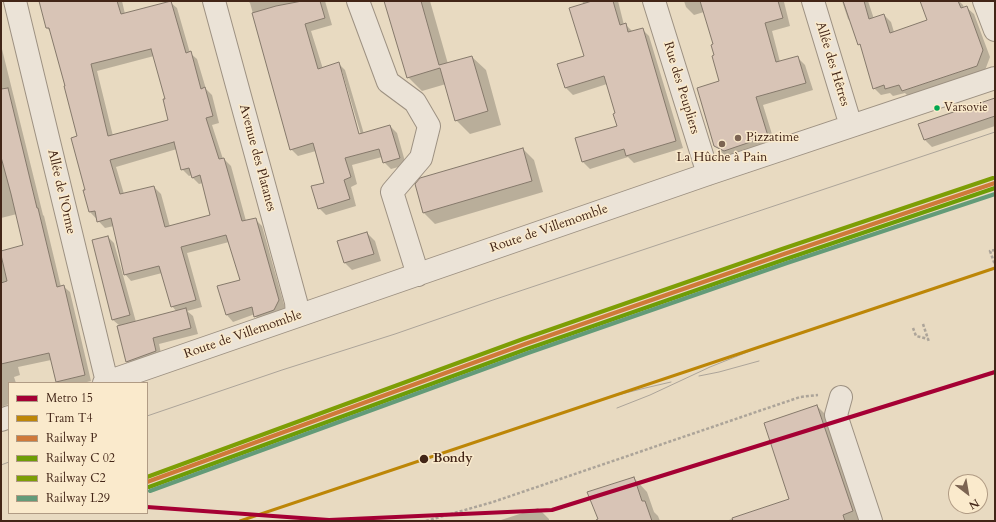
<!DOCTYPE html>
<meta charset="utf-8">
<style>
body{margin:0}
#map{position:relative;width:996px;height:522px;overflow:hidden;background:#e8dac1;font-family:Cardo,serif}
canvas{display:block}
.frame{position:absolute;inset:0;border:2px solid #422517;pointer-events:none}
.legend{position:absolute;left:8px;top:382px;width:140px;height:132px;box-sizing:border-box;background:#faeacc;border:1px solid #b09b84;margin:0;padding:5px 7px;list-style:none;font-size:12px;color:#422517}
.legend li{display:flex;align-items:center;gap:8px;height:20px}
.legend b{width:20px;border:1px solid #b09b84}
.north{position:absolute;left:948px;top:474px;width:40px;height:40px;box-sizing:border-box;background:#faeacc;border:1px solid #b09b84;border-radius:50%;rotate:149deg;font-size:11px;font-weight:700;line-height:16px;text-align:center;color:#422517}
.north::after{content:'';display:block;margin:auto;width:14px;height:18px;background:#7c6452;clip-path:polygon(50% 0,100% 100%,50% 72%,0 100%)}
</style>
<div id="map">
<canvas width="996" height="522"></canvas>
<div class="frame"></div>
<ul class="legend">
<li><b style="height:5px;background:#a50034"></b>Metro 15</li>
<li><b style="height:5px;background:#bd8607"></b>Tram T4</li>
<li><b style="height:5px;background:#cf7939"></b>Railway P</li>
<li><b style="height:5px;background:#6e9d06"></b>Railway C 02</li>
<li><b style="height:5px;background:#7d9e05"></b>Railway C2</li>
<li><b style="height:5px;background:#639b79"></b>Railway L29</li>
</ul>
<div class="north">N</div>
</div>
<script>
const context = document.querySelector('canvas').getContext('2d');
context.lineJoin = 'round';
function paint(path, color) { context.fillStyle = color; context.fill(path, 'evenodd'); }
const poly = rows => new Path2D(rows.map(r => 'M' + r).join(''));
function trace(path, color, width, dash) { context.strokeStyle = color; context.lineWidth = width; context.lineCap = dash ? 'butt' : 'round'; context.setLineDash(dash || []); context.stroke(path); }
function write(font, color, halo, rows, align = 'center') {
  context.font = font + ' Cardo,serif'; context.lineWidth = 3; context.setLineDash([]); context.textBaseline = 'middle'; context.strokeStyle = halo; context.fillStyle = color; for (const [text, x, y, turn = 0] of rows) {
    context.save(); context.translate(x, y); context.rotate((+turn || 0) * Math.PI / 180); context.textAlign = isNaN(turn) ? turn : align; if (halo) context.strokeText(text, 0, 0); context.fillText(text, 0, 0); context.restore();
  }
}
const shadow = poly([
 [40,1,122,1,125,14,170,2,177,8,190,53,197,59,206,89,212,95,219,123,212,125,223,159,224,159,231,166,246,221,255,219,262,226,285,308,280,317,262,323,255,316,255,314,233,322,227,315,218,287,241,280,229,242,187,253,202,307,187,311,193,316,198,334,159,344,162,358,134,368,127,361,120,326,113,320,93,241,108,237,114,243,136,322,177,312,172,306,162,273,131,281,125,274,114,226,105,228,90,212,78,137,51,32,47,28],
 [154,56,166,99,169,121,113,136,97,71],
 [177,149,182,169,189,176,192,175,192,177,199,184,203,183,211,216,170,227,161,194,154,187,124,194,116,167],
 [248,1,325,1,332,25,311,31,323,69,338,63,345,70,364,134,390,126,397,133,406,165,391,169,384,162,382,157,352,165,357,184,351,187,356,206,326,215,319,208,325,184,316,151,298,156,291,149,250,3],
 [340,71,342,71,362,138,360,139],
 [386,1,430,1,448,64,472,57,486,70,501,125,470,134,456,120,446,84,422,91,408,77],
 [582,1,618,1,624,25,625,24,633,32,642,29,649,36,683,148,634,163,628,157,590,169,583,162,576,139,618,127,616,114,607,84,573,95,566,88,585,57,584,5],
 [684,1,783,1,784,2,790,26,772,31,780,62,797,57,805,65,813,90,763,105,775,144,732,158,723,154,715,145,721,82,715,56,715,45,704,12,694,15,686,7],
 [842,1,868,1,874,19,884,15,891,22,894,32,928,21,920,1,959,1,963,5,964,8,966,7,974,14,990,57,984,73,910,98,905,93,893,96,890,93,881,95,874,88,861,46,859,44,852,23,848,19],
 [1,45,43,215,44,216,61,287,63,286,70,292,91,381,83,383,58,383,56,382,51,360,18,367,20,375,14,377,16,383,9,383,9,404,1,407,1,252,24,246,17,214,1,218],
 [995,99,995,126,932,147,925,140],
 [523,149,534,160,543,192,435,224,424,213,416,185],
 [367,233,375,241,381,261,352,270,344,262],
 [817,406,831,420,865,521,726,521,790,499],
 [634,478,647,492,654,512,658,516,660,521,593,521,599,519],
 [538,508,549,519,549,521,498,521]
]);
const building = poly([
 [39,1,117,1,121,14,171,1,186,53,191,51,201,89,205,87,213,116,206,118,219,159,224,158,242,221,256,218,279,300,274,310,254,317,252,307,226,315,217,286,240,280,226,235,181,247,196,300,171,307,159,266,124,275,111,218,97,222,95,211,89,212,83,190,85,190,71,138,77,136,64,86,65,86,49,28,46,28,39,1],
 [151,49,165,99,163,99,168,120,108,136,91,64,151,49],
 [174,142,181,170,189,168,192,178,200,175,210,215,165,227,154,186,120,194,110,160,174,142],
 [302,1,320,1,325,18,305,24,318,69,339,62,359,134,390,125,400,158,383,163,379,149,345,158,351,177,344,180,350,199,318,209,311,186,324,183,313,143,290,150,252,13,276,6,302,1],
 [384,1,421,1,439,65,472,56,488,111,455,121,440,68,407,78,384,1],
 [592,1,613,1,620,25,626,23,628,32,643,28,676,141,626,156,624,149,582,162,575,138,617,126,613,114,615,113,604,76,565,88,557,64,584,56,569,8,592,1],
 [700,1,778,1,783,18,765,23,776,62,798,56,806,83,756,97,768,136,724,151,714,146,697,88,719,81,712,56,714,55,711,45,713,44,700,1],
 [843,1,864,1,869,19,884,14,890,33,927,20,920,1,958,1,961,8,967,6,983,50,977,66,902,91,899,85,885,89,884,85,873,89,860,44,858,45,843,1],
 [8,88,37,208,38,208,57,287,64,285,85,375,56,382,49,353,1,364,1,283,7,281,1,255,1,251,23,245,11,194,1,157,1,89,8,88],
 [995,98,995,116,924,140,918,124,995,98],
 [523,148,532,181,423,213,415,184,420,178,523,148],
 [367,232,374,254,344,263,337,241,367,232],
 [108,236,130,315,112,320,92,240,108,236],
 [186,308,191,328,153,338,156,351,126,362,117,326,186,308],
 [817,405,853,511,843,515,845,521,733,521,732,518,789,499,764,423,817,405],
 [634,477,642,501,645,501,652,521,596,521,596,520,598,519,587,492,634,477]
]);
const path = poly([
 [995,250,990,251,995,265],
 [923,324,928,339],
 [913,328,916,336,928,339,929,342],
 [426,521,493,502,800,397,818,395]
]);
const minor = poly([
 [15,1,107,382],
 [214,1,296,302,297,316],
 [358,1,388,82,415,102,429,126,421,158,392,192,418,275],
 [654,1,708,174],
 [813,1,851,126],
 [984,1,995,30],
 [104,383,708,174,995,78],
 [841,397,836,415,871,521],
 [1,420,9,417]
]);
const tram = poly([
 [699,376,719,372,759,361],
 [614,396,641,389,671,382],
 [617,408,650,395,710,367,755,349],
 [147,416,282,370,395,334,493,300,995,132],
 [1,465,9,462]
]);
const rail1 = poly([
 [147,482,525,344,784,254,995,183]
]);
const rail2 = poly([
 [149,487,527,349,786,259,995,188]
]);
const rail3 = poly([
 [147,477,523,339,782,249,993,178]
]);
const rail4 = poly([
 [150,491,528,353,787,263,995,194]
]);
const tram1 = poly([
 [240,521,995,268]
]);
const metro1 = poly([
 [147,507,329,520,552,510,995,372]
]);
const markers = [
 [937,108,3.5,"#00a651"],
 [738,138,4,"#7c6452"],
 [722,144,4,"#7c6452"],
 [424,459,5,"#422517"]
];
const busNames = [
 ["Varsovie",944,108]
];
const streetNames = [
 ["Allée des Hêtres",832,64,73],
 ["Rue des Peupliers",681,88,73],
 ["Avenue des Platanes",257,158,75],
 ["Allée de l'Orme",61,192,77],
 ["Route de Villemomble",549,229,-19],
 ["Route de Villemomble",243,335,-19]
];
const poiNames = [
 ["Pizzatime",746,138],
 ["La Hûche à Pain",722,158,"center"]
];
const stopNames = [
 ["Bondy",433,459]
];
paint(shadow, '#0003');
paint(building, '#d8c4b6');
trace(building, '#85796b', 1);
trace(minor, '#9d9182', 24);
trace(path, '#aca499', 2.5, [3, 2]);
trace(minor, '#ebe3d7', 22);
trace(tram, '#aca499', 1);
trace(rail1, '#cf7939', 4);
trace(rail2, '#6e9d06', 4);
trace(rail3, '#7d9e05', 4);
trace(rail4, '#639b79', 4);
trace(tram1, '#bd8607', 3);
trace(metro1, '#a50034', 4);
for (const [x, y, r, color] of markers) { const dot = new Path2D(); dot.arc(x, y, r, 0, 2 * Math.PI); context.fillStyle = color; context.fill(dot); trace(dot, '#faeacc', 1.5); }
write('12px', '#422517', '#faeacc', busNames, 'left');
write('13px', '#422517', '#faeacc', streetNames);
write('13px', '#422517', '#faeacc', poiNames, 'left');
write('bold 13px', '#422517', '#faeacc', stopNames, 'left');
</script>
